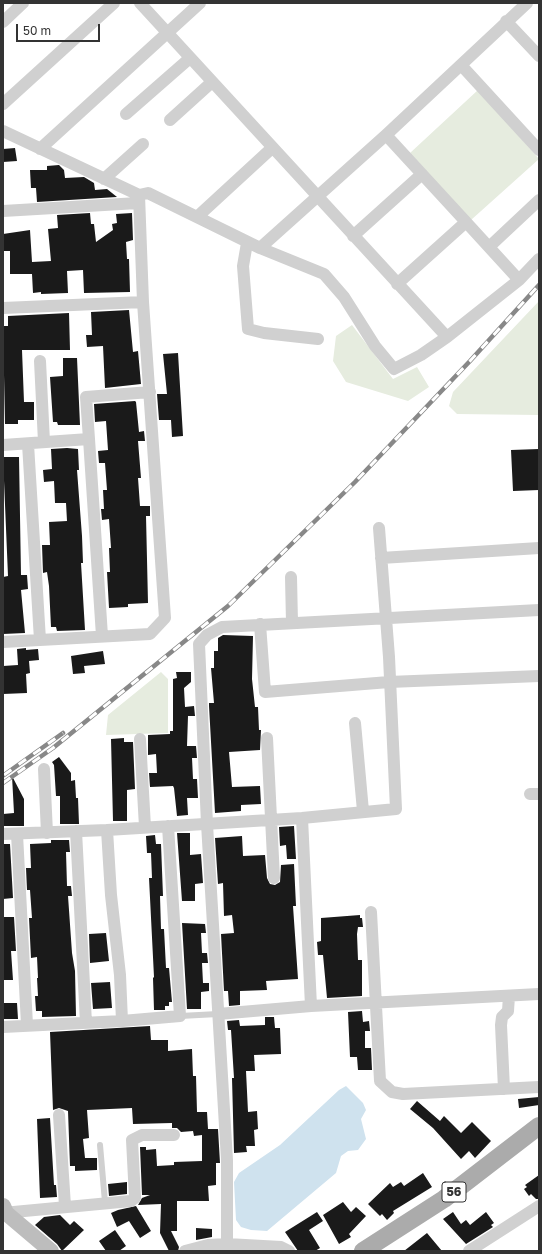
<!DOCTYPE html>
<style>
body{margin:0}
#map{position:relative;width:542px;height:1254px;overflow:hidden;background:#fff;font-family:"Golos Text",sans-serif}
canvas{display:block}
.frame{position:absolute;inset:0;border:4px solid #333;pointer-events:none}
.scale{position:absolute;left:16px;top:24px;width:84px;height:18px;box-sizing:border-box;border:2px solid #333;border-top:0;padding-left:5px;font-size:12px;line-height:14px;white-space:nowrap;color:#333;-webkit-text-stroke:3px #fff;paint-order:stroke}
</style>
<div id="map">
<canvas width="542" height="1254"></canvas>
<div class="frame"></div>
<div class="scale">50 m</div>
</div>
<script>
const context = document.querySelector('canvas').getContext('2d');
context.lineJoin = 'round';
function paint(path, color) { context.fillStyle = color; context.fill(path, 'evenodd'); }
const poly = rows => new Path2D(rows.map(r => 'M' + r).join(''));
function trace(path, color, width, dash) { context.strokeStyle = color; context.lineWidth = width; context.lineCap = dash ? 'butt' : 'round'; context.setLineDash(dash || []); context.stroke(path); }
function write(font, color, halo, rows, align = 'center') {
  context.font = font + ' "Golos Text",sans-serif'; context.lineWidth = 4; context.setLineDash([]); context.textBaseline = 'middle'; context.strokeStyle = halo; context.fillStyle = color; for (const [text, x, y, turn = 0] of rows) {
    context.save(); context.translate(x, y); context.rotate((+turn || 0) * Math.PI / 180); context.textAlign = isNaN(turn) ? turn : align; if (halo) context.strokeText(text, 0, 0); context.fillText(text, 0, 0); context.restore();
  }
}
const green = poly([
 [478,90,539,159,471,220,410,153],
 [539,301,539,415,457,414,449,406,453,392],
 [352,325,393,379,417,367,429,387,408,401,346,382,333,361,336,336],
 [161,672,168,679,168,733,106,735,108,715]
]);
const water = poly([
 [346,1086,363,1103,366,1110,361,1119,366,1139,358,1150,348,1151,341,1156,336,1173,267,1231,251,1230,241,1227,236,1220,234,1182,239,1173,280,1145,339,1090]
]);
const building = poly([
 [15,148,17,161,3,162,3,149],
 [59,165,64,170,65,178,84,177,94,183,95,190,107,189,117,197,37,202,36,188,31,188,30,170,47,170,47,166],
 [90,213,91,224,94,224,96,242,113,230,112,224,117,223,116,214,132,213,133,240,126,242,127,259,129,259,130,292,84,293,83,270,67,271,68,293,41,294,41,292,33,293,32,274,10,274,10,251,3,251,3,234,30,230,32,262,51,261,48,229,58,228,57,215],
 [129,310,133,352,138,351,141,384,105,388,103,346,87,347,86,335,92,335,91,312],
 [69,313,70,350,22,350,24,402,34,402,34,420,18,420,18,424,5,424,3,326,8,326,8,316],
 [178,353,183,436,172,437,171,420,159,420,157,394,167,394,163,354],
 [63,358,77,358,80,425,58,425,57,422,53,422,50,377,63,376],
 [135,401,136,402,139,432,144,431,145,441,138,441,141,478,138,478,140,506,150,506,150,516,146,516,148,603,128,604,128,607,109,608,107,572,110,572,109,548,111,548,109,519,102,520,101,509,104,509,103,490,107,490,105,463,99,463,98,451,108,450,106,421,95,422,94,404],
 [67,448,78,449,79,470,77,470,82,536,83,563,81,563,85,630,57,631,56,627,51,627,49,586,47,572,43,573,42,545,50,545,49,522,67,521,66,503,55,503,54,481,44,482,43,470,52,469,51,449],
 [539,449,539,490,513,491,511,450],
 [3,457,19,457,21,575,27,575,28,589,21,590,25,633,3,634,3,577,8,576],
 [223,635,253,636,252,679,255,707,258,707,259,730,261,730,260,750,229,752,232,787,260,786,261,804,241,805,241,811,215,813,209,706,209,703,214,703,211,668,214,668,214,651,218,651,218,638],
 [26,648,26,650,38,649,39,660,29,661,30,673,26,674,27,693,3,694,3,666,18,665,17,649],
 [103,651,105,664,84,666,85,673,73,674,71,656],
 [176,672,191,672,191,682,184,688,185,707,194,706,195,716,188,716,187,746,196,746,197,758,192,758,193,779,197,779,198,798,187,798,188,815,177,816,174,788,173,786,150,787,149,773,157,773,156,754,148,755,148,735,170,734,170,731,173,731,173,679,177,678],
 [124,738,124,742,133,742,135,789,127,790,127,821,113,821,111,739],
 [59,757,71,773,71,781,75,780,76,798,78,798,79,824,60,824,60,796,56,796,54,765,52,762],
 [12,776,24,799,24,826,4,826,3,814,14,813],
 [294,826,296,859,287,859,286,845,280,846,279,827],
 [177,833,190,833,190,855,201,854,203,883,195,884,195,901,182,901],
 [155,835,156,844,161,844,163,896,160,896,161,929,164,929,166,968,169,968,172,1002,169,1002,169,1006,165,1006,165,1010,154,1010,153,978,154,977,149,878,152,878,151,853,147,853,146,836],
 [242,836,243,856,265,855,267,878,270,884,275,885,280,882,281,865,294,864,296,906,293,906,298,979,266,981,267,990,240,991,240,1005,229,1006,228,991,224,991,221,934,234,933,232,915,224,916,223,883,218,884,215,838],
 [51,840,69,840,70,852,66,852,67,886,71,886,72,896,68,896,72,953,75,971,76,1016,42,1017,42,1011,36,1011,35,996,38,996,37,978,38,978,37,957,31,958,29,918,32,918,30,890,27,890,26,868,31,868,30,844,51,843],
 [3,844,10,844,13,898,3,899],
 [360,915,360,918,362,918,363,927,358,927,357,934,358,960,362,960,362,996,327,998,323,955,318,955,317,942,321,941,321,918],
 [3,917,14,917,16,951,11,951,13,980,3,980],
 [182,923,205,924,206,933,201,933,202,953,207,953,208,963,202,963,203,983,209,983,209,991,201,992,201,1009,187,1009],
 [106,933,109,961,90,963,89,934],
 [110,982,112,1008,93,1009,91,983],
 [3,1003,17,1003,18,1019,3,1019],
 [362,1011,363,1022,369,1021,370,1031,365,1031,365,1048,371,1048,372,1070,358,1070,357,1057,350,1057,348,1012],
 [265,1017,274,1017,275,1028,280,1028,281,1054,254,1055,255,1071,246,1071,248,1112,257,1111,258,1129,254,1130,255,1146,246,1146,247,1152,234,1153,232,1078,234,1078,231,1030,228,1030,227,1021,239,1020,240,1026,265,1025],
 [150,1026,151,1040,168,1040,168,1051,192,1049,193,1076,196,1076,197,1112,207,1112,208,1129,218,1129,220,1163,216,1163,216,1185,208,1186,209,1201,177,1201,177,1231,171,1231,179,1247,178,1251,169,1251,160,1233,161,1204,138,1205,142,1198,150,1195,142,1195,140,1147,146,1147,146,1150,156,1149,157,1166,174,1165,174,1162,202,1161,202,1135,194,1136,193,1131,181,1132,177,1128,172,1128,172,1123,133,1124,132,1108,87,1110,89,1138,83,1139,85,1158,97,1158,97,1170,75,1171,75,1166,70,1166,68,1111,59,1108,53,1110,50,1032],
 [539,1097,539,1105,519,1108,518,1099],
 [417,1101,440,1121,444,1116,461,1133,472,1122,491,1141,475,1158,469,1151,461,1159,433,1128,410,1109],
 [50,1118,54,1185,56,1185,57,1197,40,1198,37,1119],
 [423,1173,432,1187,393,1211,394,1213,387,1220,382,1214,380,1216,368,1204,390,1183,393,1187,401,1182,404,1186],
 [539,1175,539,1199,536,1199,531,1194,529,1196,524,1189,527,1187,525,1185],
 [127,1182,127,1194,109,1196,108,1184],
 [343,1202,351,1212,356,1207,366,1216,349,1234,351,1237,339,1244,323,1215],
 [136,1206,151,1231,140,1238,129,1221,117,1227,111,1213,118,1210],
 [317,1212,323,1221,309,1230,320,1248,315,1251,298,1251,285,1232],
 [453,1212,461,1224,466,1220,470,1225,486,1212,494,1223,491,1225,493,1227,466,1244,443,1219],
 [60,1215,70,1225,74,1221,84,1230,62,1251,57,1244,35,1225,44,1217],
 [196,1228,212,1229,212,1237,196,1240],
 [115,1230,126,1246,119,1251,106,1251,99,1241],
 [427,1233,442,1251,404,1251]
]);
const lane = poly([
 [180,1016,218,1014],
 [100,1145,105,1202]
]);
const street = poly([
 [140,3,447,337],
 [506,21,539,56],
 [3,22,23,3],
 [461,65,539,150],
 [3,104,114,3],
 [126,114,190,58],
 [170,120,212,82],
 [3,131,139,195,148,193,260,248,386,135,527,3],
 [386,135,466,222,397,284],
 [40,149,200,3],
 [104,179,143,144],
 [3,211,138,203],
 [197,217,272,148],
 [466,222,519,280],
 [353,236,422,174],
 [247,243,243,266,248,329,264,333,318,339],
 [489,247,539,200],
 [260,248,324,274,344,297,375,346,394,369,421,355,447,337,519,280,539,259],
 [3,308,143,302],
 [40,361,44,442],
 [89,439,86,397,150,392],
 [28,444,40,640],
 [3,445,89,439,102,636],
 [381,558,539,548],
 [291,577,292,623],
 [260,624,265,692,389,682,539,676],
 [3,642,150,634,165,618,143,302,139,195],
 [355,723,363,811],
 [267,738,274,878],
 [140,739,145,827],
 [44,769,47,833],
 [530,794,539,794],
 [302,818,311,1006],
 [107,830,111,895,120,975,122,1021],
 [76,831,86,1023],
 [3,834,107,830,302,818,396,809,389,657,379,528],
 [17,834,27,1025],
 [371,912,380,1081,392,1092,403,1094,539,1087],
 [218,1014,311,1006,539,994],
 [3,1027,122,1021,180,1016,168,826],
 [504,1089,501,1025,502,1017,508,1011,509,996],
 [59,1115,65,1206],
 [3,1213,131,1201,135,1198,132,1140,142,1135,174,1135],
 [227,1244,227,1160,207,824,199,644,207,635,222,627,539,610],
 [185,1251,208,1245,227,1244,281,1247,289,1251],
 [469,1251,539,1206]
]);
const secondary = poly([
 [3,1206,6,1213,51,1251]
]);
const primary = poly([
 [363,1251,444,1199,539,1126]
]);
const rail = poly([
 [4,775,63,733],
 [3,783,53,748,228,606,355,482,470,361,539,285]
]);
const shields = [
 [454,1192,24]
];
const shieldNames = [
 ["56",454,1192]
];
paint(green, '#e6ecdf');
paint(water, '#cfe2ee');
paint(building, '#1a1a1a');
trace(lane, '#d0d0d0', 6);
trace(street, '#d0d0d0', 12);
trace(secondary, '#bdbdbd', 16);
trace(primary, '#ababab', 18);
trace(rail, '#888', 4.5);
trace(rail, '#fff', 3, [9]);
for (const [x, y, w] of shields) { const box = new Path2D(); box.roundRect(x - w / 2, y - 10, w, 20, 3); context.fillStyle = '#fff'; context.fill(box); trace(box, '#333', 1); }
write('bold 12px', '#333', null, shieldNames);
</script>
